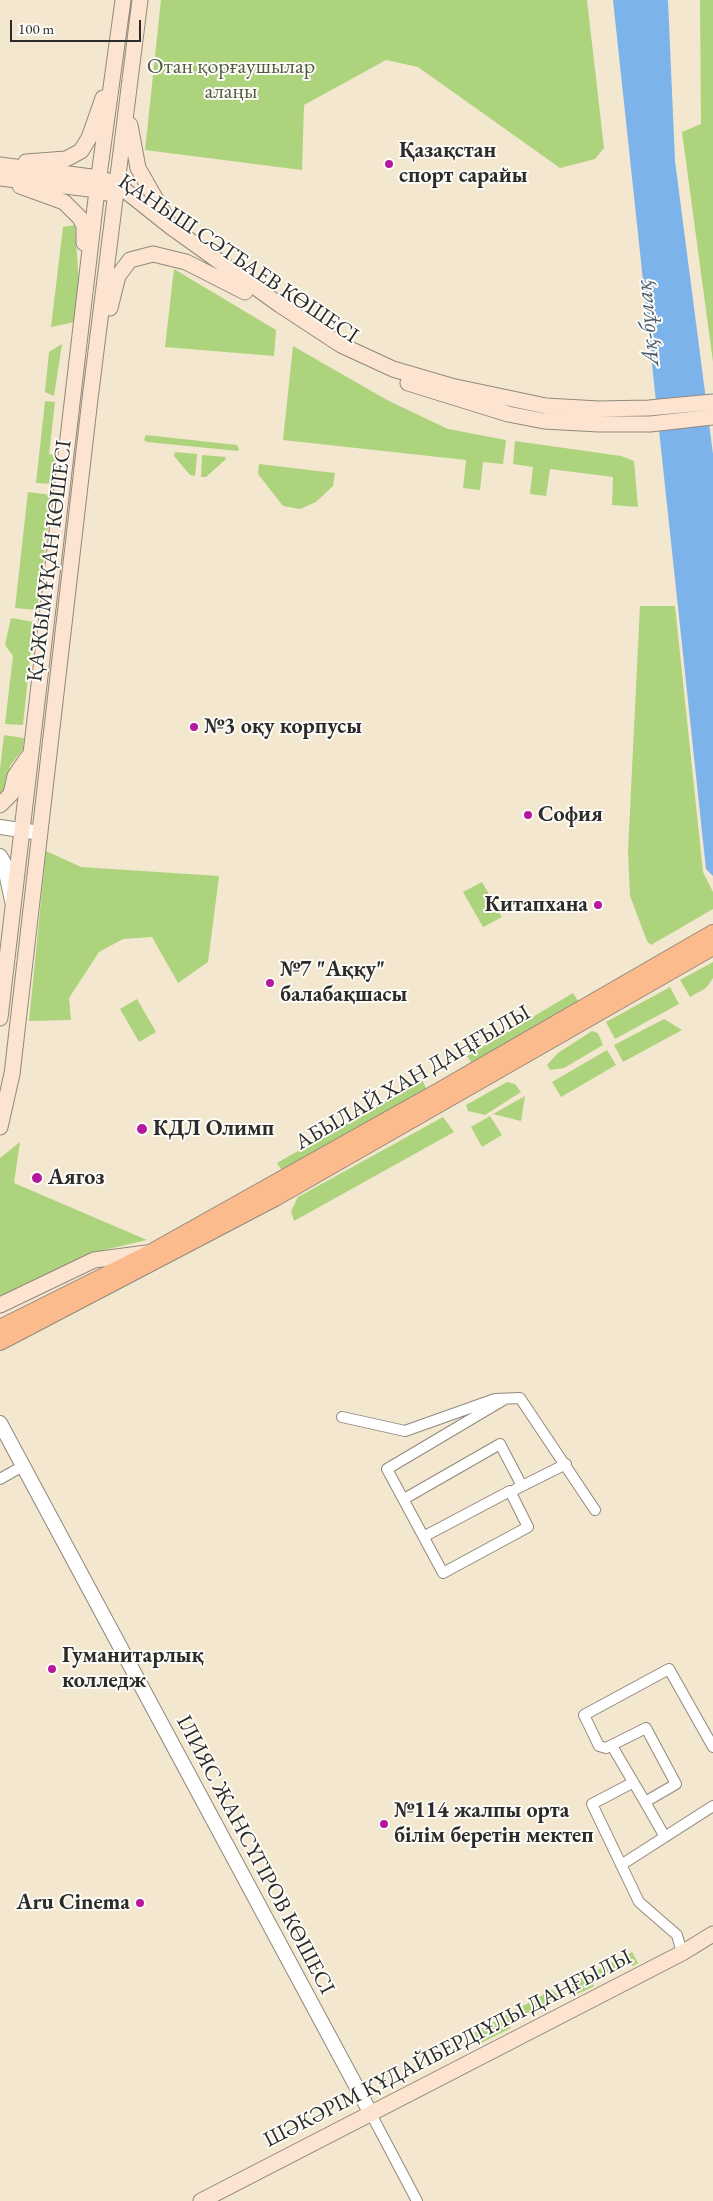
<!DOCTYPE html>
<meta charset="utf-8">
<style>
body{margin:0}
#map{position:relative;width:713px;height:2201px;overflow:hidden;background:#f4e7cf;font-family:"EB Garamond",serif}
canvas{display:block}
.scale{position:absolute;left:10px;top:20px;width:131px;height:22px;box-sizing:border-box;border:2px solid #2b2b2b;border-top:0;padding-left:6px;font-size:15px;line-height:18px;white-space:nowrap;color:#2b2b2b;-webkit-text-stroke:4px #fdfcf7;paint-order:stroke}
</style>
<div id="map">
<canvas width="713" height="2201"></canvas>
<div class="scale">100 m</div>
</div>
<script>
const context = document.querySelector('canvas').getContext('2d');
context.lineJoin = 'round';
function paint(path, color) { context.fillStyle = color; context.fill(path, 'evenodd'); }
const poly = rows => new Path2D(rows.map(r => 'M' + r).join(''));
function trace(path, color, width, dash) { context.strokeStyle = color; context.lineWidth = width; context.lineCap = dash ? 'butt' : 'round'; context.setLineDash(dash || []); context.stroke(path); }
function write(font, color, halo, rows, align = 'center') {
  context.font = font + ' "EB Garamond",serif'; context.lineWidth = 4; context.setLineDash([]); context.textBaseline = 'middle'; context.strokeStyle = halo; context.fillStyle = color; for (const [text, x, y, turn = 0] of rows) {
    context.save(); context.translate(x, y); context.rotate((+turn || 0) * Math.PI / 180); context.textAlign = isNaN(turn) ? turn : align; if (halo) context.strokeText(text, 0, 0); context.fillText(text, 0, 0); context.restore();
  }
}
const green = poly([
 [161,0,587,0,604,148,595,159,560,168,418,67,386,60,304,105,302,170,145,150],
 [700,0,713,0,713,362,682,132,701,124],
 [75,225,79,285,75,322,51,327,63,227],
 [174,269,276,330,274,356,165,347],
 [62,344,54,396,45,392,49,352],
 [293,346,387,400,448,429,506,440,503,464,483,462,480,490,463,488,466,460,283,440],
 [45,401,55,402,49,454,57,455,54,484,36,483],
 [146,435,237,445,239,449,238,451,147,442,144,440],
 [515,441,621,456,634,461,638,507,612,505,613,477,550,469,546,496,530,494,533,467,513,464],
 [175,452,197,454,195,476,190,475,174,456],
 [202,455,226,457,225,460,206,477,201,477],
 [259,464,335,473,333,486,316,502,300,509,283,506,258,474],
 [28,492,52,495,37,610,15,608],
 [640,606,675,606,703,872,713,892,713,909,651,945,647,941,630,896,628,851],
 [11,618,34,622,23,725,5,724,13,656,5,645],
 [4,735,24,738,23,749,10,766,6,787,0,799,0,769],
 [46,851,81,867,219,876,208,962,178,983,152,937,123,939,99,952,69,998,71,1020,29,1021],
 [482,882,502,917,483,927,463,892],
 [713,962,713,978,706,988,690,997,680,980],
 [670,987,679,1004,615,1039,606,1022],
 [573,993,580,1004,452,1081,448,1076,471,1062,467,1056],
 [137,999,156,1032,139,1042,120,1009],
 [664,1019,682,1030,623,1062,614,1045],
 [592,1031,598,1033,603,1045,564,1068,550,1070,547,1065,558,1053],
 [607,1050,616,1065,561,1097,552,1082],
 [422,1080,429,1093,282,1171,277,1163],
 [507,1082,515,1084,521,1092,485,1115,468,1111,466,1105],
 [525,1096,521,1121,493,1114],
 [490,1116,502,1135,482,1147,471,1127],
 [443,1117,454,1132,294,1221,291,1211,298,1197],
 [20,1142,14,1183,147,1240,104,1250,0,1296,0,1158],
 [632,1952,638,1963,633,1966,628,1962,594,1980,593,1987,575,1995,571,1990,568,1985],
 [552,1990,562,1999,547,2006,546,2004,509,2023,511,2028,479,2044,474,2033]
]);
const water = poly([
 [613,0,668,0,675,161,713,454,713,876,706,869]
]);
const minor = poly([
 [342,1417,405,1431,495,1399,520,1398,595,1510],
 [0,1479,23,1466],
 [516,1489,566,1464],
 [404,1499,500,1444,522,1486],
 [425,1536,510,1491,528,1527,443,1573,387,1469,505,1399],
 [612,1746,645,1802,676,1784,646,1728,606,1748,599,1746,584,1715,669,1669,713,1747],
 [632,1783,592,1804,639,1902,677,1935,682,1953],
 [645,1802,665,1837],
 [621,1865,713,1806],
 [370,2112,417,2201]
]);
const tertiary = poly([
 [0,827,40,833],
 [0,856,4,863,12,901],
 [0,1423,370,2112]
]);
const secondary = poly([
 [130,125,138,168,167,219],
 [26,162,66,159,81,151,89,138,103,98],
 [0,165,99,178,117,184,171,227,280,305,341,345,393,369,451,386,546,406,599,409,649,408,713,402],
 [0,178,97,190,107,193],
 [20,186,64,202,80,218,84,226,84,243],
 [110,308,118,276,130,260,153,254,186,262,245,292],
 [408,383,508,414,544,421,599,424,650,424,713,417],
 [0,805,11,794,15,776,28,757],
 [0,1018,97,190,123,0],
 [0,1127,12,1074,90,399,140,0],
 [0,1305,94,1260,146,1253],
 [201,2201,682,1953,713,1934]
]);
const primary = poly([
 [0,1328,150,1253,439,1091,713,933],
 [0,1342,275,1198,713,947]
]);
const markers = [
 [389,164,5,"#b5179e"],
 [194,727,5,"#b5179e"],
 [528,815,5,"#b5179e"],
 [598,905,5,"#b5179e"],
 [270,983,5,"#b5179e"],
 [142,1129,6,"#b5179e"],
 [37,1178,6,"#b5179e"],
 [52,1669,5,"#b5179e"],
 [384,1824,5,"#b5179e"],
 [140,1903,5,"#b5179e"]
];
const parkNames = [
 ["Отан қорғаушылар",231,67],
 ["алаңы",231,92]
];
const poiNames = [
 ["Қазақстан",399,151],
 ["спорт сарайы",399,176],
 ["№3 оқу корпусы",204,727],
 ["София",538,815],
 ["Китапхана",588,905,"right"],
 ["№7 \"Аққу\"",280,970],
 ["балабақшасы",280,995],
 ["КДЛ Олимп",153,1129],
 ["Аягоз",48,1178],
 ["Гуманитарлық",62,1656],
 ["колледж",62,1681],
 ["№114 жалпы орта",394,1811],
 ["білім беретін мектеп",394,1836],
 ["Aru Cinema",130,1903,"right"]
];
const streetNames = [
 ["ҚАНЫШ СӘТБАЕВ КӨШЕСІ",238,259,34],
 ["ҚАЖЫМҰҚАН КӨШЕСІ",50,561,-83],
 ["АБЫЛАЙ ХАН ДАҢҒЫЛЫ",413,1078,-30],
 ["ІЛИЯС ЖАНСҮГІРОВ КӨШЕСІ",255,1855,62],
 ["ШӘКӘРІМ ҚҰДАЙБЕРДІҰЛЫ ДАҢҒЫЛЫ",448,2049,-27]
];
const waterNames = [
 ["Ақ-бұлақ",648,323,-95]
];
paint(green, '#add37d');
paint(water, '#7cb3eb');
trace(minor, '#90897d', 12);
trace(tertiary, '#90897d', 16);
trace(secondary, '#90897d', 17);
trace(primary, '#90897d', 18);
trace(minor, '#fff', 10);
trace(tertiary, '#fff', 14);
trace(secondary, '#fde4d1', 15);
trace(primary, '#fbbb8d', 16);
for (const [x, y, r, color] of markers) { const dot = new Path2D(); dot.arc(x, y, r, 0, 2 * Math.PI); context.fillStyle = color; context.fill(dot); trace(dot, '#fdfcf7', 2); }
write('22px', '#525d44', '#fdfcf7', parkNames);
write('bold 22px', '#2b2b2b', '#fdfcf7', poiNames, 'left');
write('22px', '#2b2b2b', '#fdfcf7', streetNames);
write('italic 24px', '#475b6e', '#fdfcf7', waterNames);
</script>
